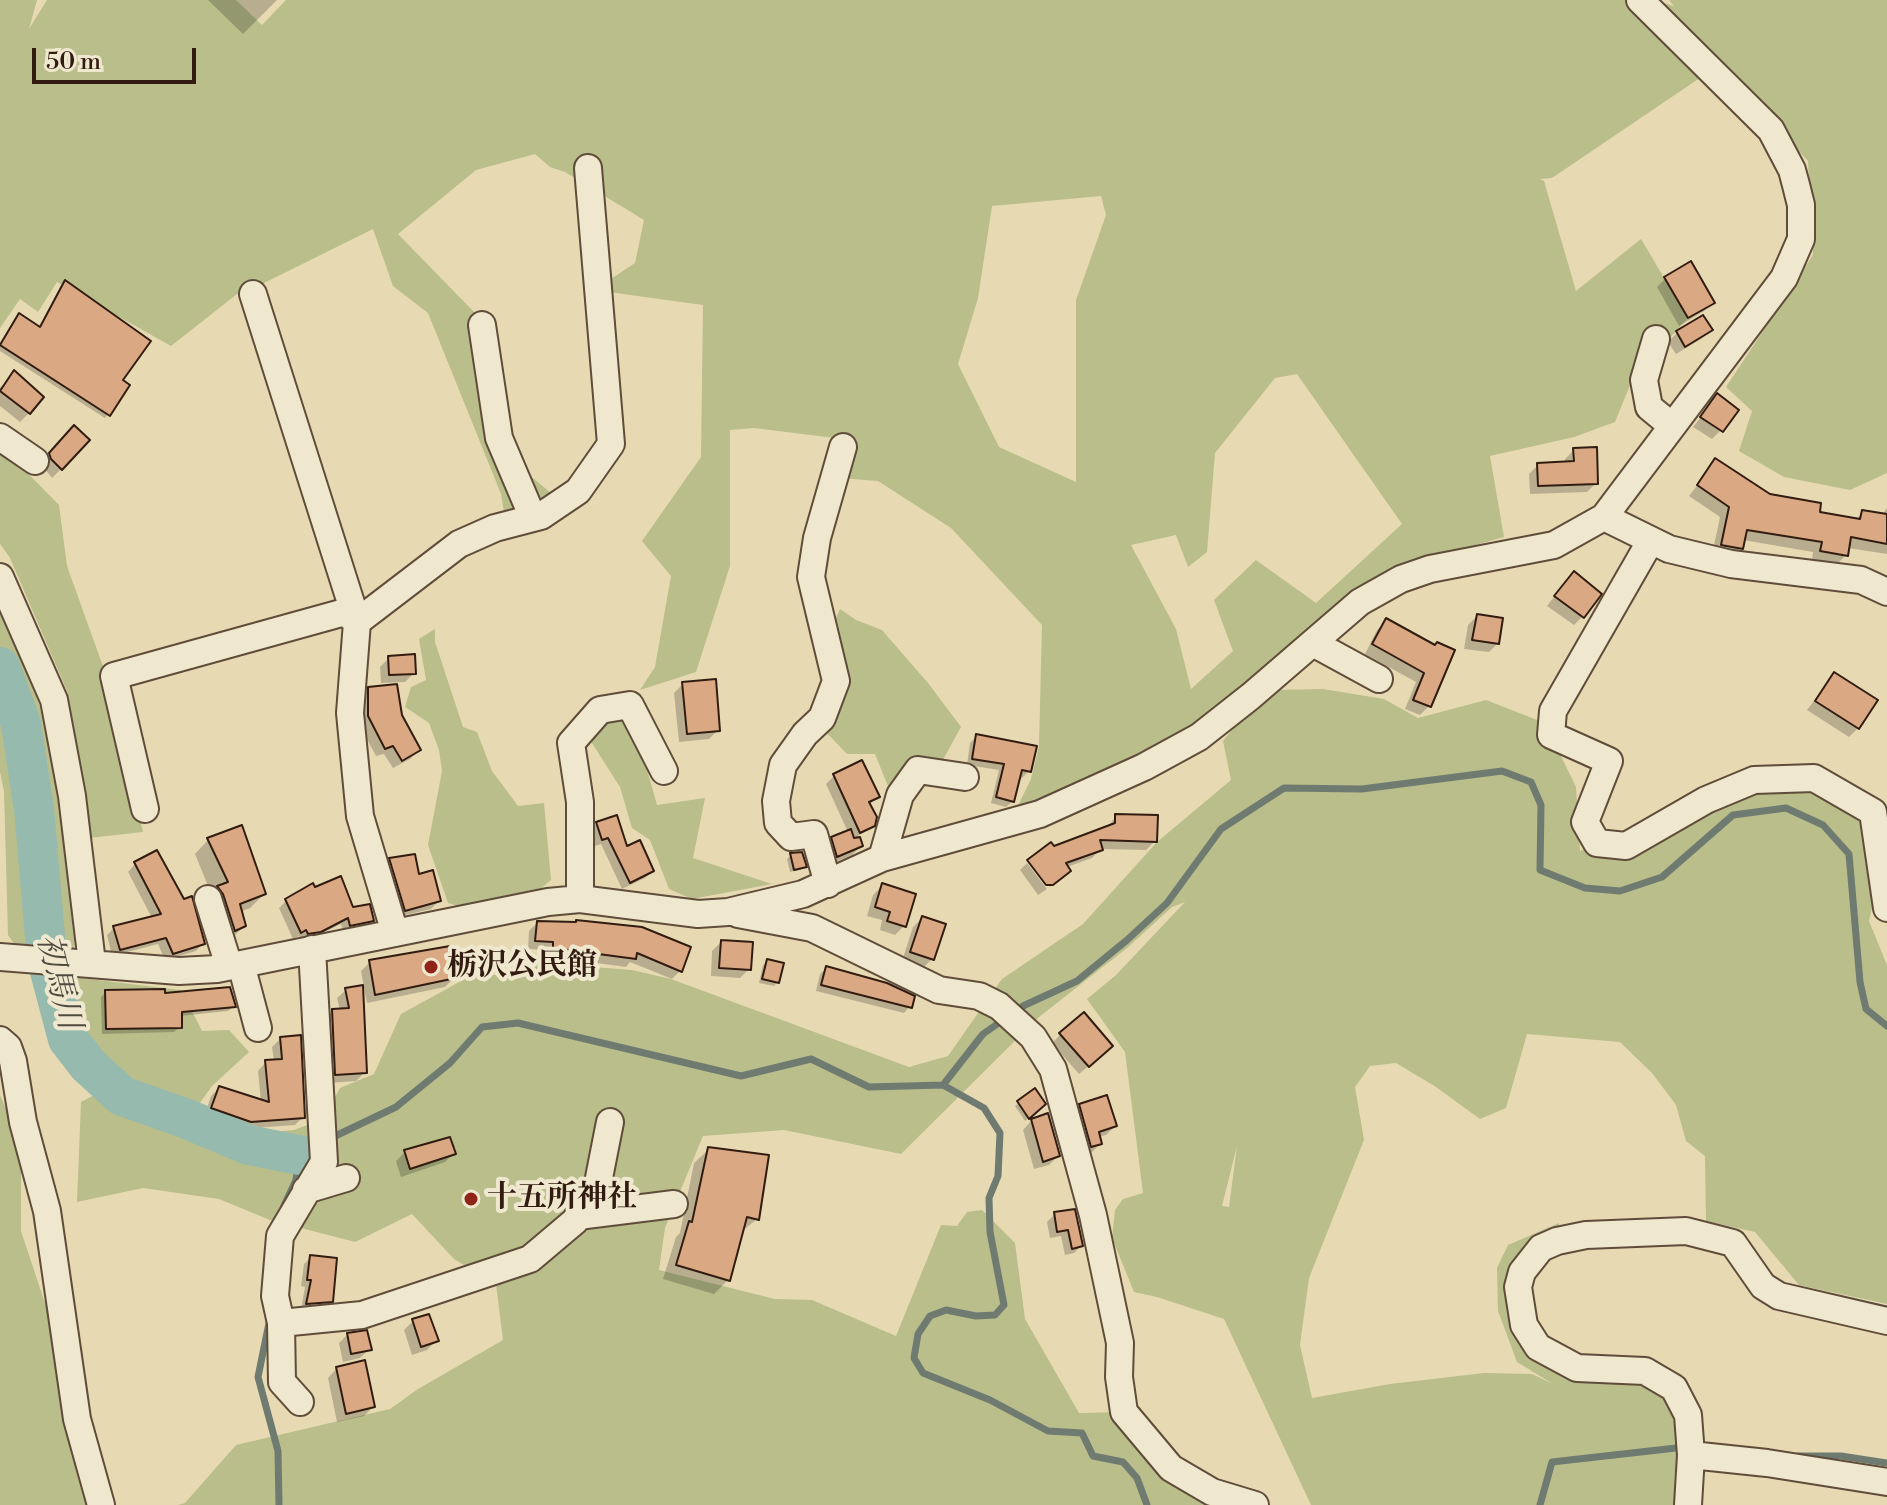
<!DOCTYPE html>
<meta charset="utf-8">
<style>
body{margin:0}
#map{position:relative;width:1887px;height:1505px;overflow:hidden;background:#e7dab3;font-family:"Libre Bodoni",serif}
canvas{display:block}
.scale{position:absolute;left:32px;top:48px;width:164px;height:36px;box-sizing:border-box;border:4px solid #321c11;border-top:0;padding-left:10px;font-size:24px;line-height:28px;white-space:nowrap;color:#321c11;-webkit-text-stroke:6px #efe7ce;paint-order:stroke}
</style>
<div id="map">
<canvas width="1887" height="1505"></canvas>
<div class="scale">50 m</div>
</div>
<script>
const context = document.querySelector('canvas').getContext('2d');
context.lineJoin = 'round';
function paint(path, color) { context.fillStyle = color; context.fill(path, 'evenodd'); }
const poly = rows => new Path2D(rows.map(r => 'M' + r).join(''));
function trace(path, color, width, dash) { context.strokeStyle = color; context.lineWidth = width; context.lineCap = dash ? 'butt' : 'round'; context.setLineDash(dash || []); context.stroke(path); }
function write(font, color, halo, rows, align = 'center') {
  context.font = font + ' "Libre Bodoni","Noto Serif JP",serif'; context.lineWidth = 8; context.setLineDash([]); context.textBaseline = 'middle'; context.strokeStyle = halo; context.fillStyle = color; for (const [text, x, y, turn = 0] of rows) {
    context.save(); context.translate(x, y); context.rotate((+turn || 0) * Math.PI / 180); context.textAlign = isNaN(turn) ? turn : align; if (halo) context.strokeText(text, 0, 0); context.fillText(text, 0, 0); context.restore();
  }
}
const green = poly([
 [0,0,37,0,29,29,47,0,236,0,262,25,286,0,1654,0,1674,6,1669,0,1887,0,1887,473,1850,490,1784,477,1739,451,1752,411,1726,387,1813,255,1808,161,1719,65,1552,178,1540,179,1544,181,1576,291,1641,239,1688,318,1633,378,1615,422,1574,437,1490,456,1504,537,1458,550,1399,572,1178,735,1114,768,1014,814,1031,779,1039,746,1042,625,951,528,878,481,827,477,835,438,754,428,730,430,730,566,696,672,640,690,655,667,671,576,642,541,701,457,703,305,594,290,635,263,644,220,565,172,550,167,535,154,476,170,398,234,475,313,480,355,504,454,557,498,505,519,501,494,428,313,393,286,373,229,252,289,237,294,171,346,57,282,38,312,20,299,0,328],
 [1101,196,1106,215,1076,300,1076,482,999,447,958,364,978,298,992,206],
 [1297,374,1402,524,1316,603,1256,560,1214,600,1233,651,1191,689,1176,629,1131,545,1176,535,1188,567,1207,552,1215,453,1275,378],
 [0,445,59,505,67,566,105,672,143,832,89,838,67,691,10,558,0,544],
 [0,607,42,711,54,774,77,933,73,950,15,945,8,935,4,791,0,772],
 [840,609,856,620,882,630,928,683,961,727,940,765,890,791,875,754,847,754,823,729,828,637],
 [435,629,435,642,463,727,477,732,492,771,518,806,544,803,551,880,533,895,468,909,448,903,428,845,442,771,439,750,429,723,405,707,411,687,426,680,419,639],
 [1323,689,1384,699,1418,718,1486,700,1545,723,1576,787,1580,851,1664,811,1755,774,1832,780,1886,842,1869,921,1887,965,1887,1304,1799,1285,1755,1232,1706,1221,1705,1156,1686,1141,1676,1105,1652,1073,1620,1042,1527,1034,1506,1108,1480,1119,1436,1087,1396,1063,1370,1066,1355,1087,1364,1140,1309,1278,1300,1345,1312,1398,1390,1384,1484,1373,1532,1374,1553,1384,1517,1362,1498,1311,1497,1268,1508,1245,1559,1223,1559,1232,1517,1285,1536,1345,1645,1371,1676,1393,1688,1505,1311,1505,1224,1319,1157,1297,1134,1292,1112,1238,1115,1210,1123,1199,1143,1193,1125,1052,1087,999,1116,975,1185,902,1172,907,1127,948,1039,1017,901,1154,784,1130,703,1136,665,1228,659,1270,775,1299,812,1300,896,1336,941,1225,957,1226,967,1212,982,1210,1015,1243,1025,1319,1079,1413,1123,1412,1171,1468,1258,1505,178,1505,185,1503,236,1445,390,1409,418,1389,503,1340,496,1284,454,1259,412,1214,355,1242,270,1220,219,1199,143,1188,77,1202,81,1102,123,1080,228,1128,261,1133,294,1130,323,1119,340,1088,374,1074,401,1014,474,974,521,976,527,962,632,970,671,979,909,1067,948,1056,1002,979,1083,924,1157,842,1231,780,1223,741,1255,701,1274,690],
 [1237,1146,1229,1207,1223,1206,1222,1206],
 [610,717,627,720,640,745,657,805,705,798,693,858,772,884,692,899,669,889,650,840,632,828,620,787,590,740],
 [63,976,181,990,202,1031,229,1030,249,1052,212,1086,197,1107,117,1073,88,1065],
 [0,1095,21,1144,21,1231,112,1505,0,1505]
]);
const shadow = poly([
 [208,0,277,0,243,34],
 [1666,278,1713,302,1704,311,1679,326,1657,287],
 [16,320,120,381,108,414,105,418,0,351,0,344],
 [1710,330,1701,339,1676,354,1668,342,1677,333],
 [14,372,29,413,20,422,0,406,0,388],
 [1718,396,1721,430,1712,439,1693,427],
 [65,437,61,469,52,478,41,464],
 [1574,450,1596,483,1587,492,1530,494,1529,474,1538,465,1565,463,1565,459],
 [1716,461,1769,496,1817,514,1855,520,1863,513,1882,515,1887,508,1887,554,1848,548,1846,555,1836,565,1812,561,1813,552,1743,540,1741,548,1731,558,1712,555,1720,517,1689,496],
 [1565,583,1582,617,1574,625,1547,606],
 [1477,616,1498,643,1489,652,1464,649,1468,625],
 [1386,621,1435,647,1429,706,1420,715,1405,709,1416,682,1365,654,1377,630],
 [389,658,414,673,405,682,381,683,380,667],
 [1834,674,1858,728,1849,737,1807,710],
 [683,684,718,730,709,739,679,742,674,693],
 [369,689,400,716,419,750,410,759,393,768,384,754,376,756,360,726,360,698],
 [977,736,1029,771,1022,778,1018,777,1013,801,1006,807,991,803,999,770,967,765,970,743],
 [834,776,877,797,869,805,873,825,858,836,861,846,852,855,828,865,823,848,833,838,848,832,826,784],
 [1116,816,1155,841,1146,850,1101,849,1092,858,1067,867,1060,879,1050,887,1030,860,1053,849,1107,828],
 [597,823,652,871,645,878,622,889,601,844,595,846,590,831],
 [208,840,264,894,250,908,240,912,244,926,230,940,195,854],
 [791,855,804,866,800,870,790,872,787,859],
 [390,860,417,877,439,901,431,909,397,917,383,868],
 [1027,863,1047,889,1038,895,1020,870],
 [135,864,203,943,196,951,165,960,158,944,112,956,107,935,114,928,152,918,128,872],
 [882,886,904,926,895,935,880,930,882,920,867,916,873,895],
 [286,901,352,909,371,920,364,928,343,932,341,924,312,938,301,940,299,936,293,939,279,908],
 [922,918,932,959,923,968,902,961,913,927],
 [537,923,574,924,680,971,672,979,630,962,626,967,545,956,546,950,528,949,529,931],
 [721,942,749,969,740,978,711,976,712,951],
 [370,962,454,978,445,987,367,1003,361,971],
 [767,962,778,982,774,986,759,983,763,965],
 [827,968,910,1006,904,1013,816,991,820,974],
 [346,990,365,1072,356,1081,328,1083,324,1019,333,1011,340,1010,337,998],
 [106,992,163,995,234,1006,228,1011,180,1016,180,1027,174,1032,102,1034,101,997],
 [1061,1034,1102,1055,1079,1074,1052,1043],
 [281,1038,303,1117,295,1125,242,1129,204,1117,211,1096,219,1088,261,1102,258,1071,266,1062,274,1061,272,1047],
 [1019,1103,1044,1104,1025,1121,1015,1106],
 [1080,1105,1115,1126,1106,1135,1098,1137,1100,1144,1091,1153,1082,1155,1071,1114],
 [1032,1120,1058,1156,1049,1165,1034,1169,1023,1130],
 [709,1149,757,1219,741,1232,728,1280,714,1294,663,1279,676,1237,680,1233,694,1163],
 [405,1152,454,1153,445,1162,401,1177,396,1161],
 [1073,1211,1081,1246,1074,1253,1065,1255,1061,1236,1050,1238,1047,1222,1055,1214],
 [311,1257,331,1301,324,1308,301,1310,305,1287,301,1286,304,1264],
 [413,1321,436,1341,427,1350,412,1355,404,1330],
 [348,1334,369,1349,360,1358,343,1362,339,1343],
 [337,1368,373,1407,364,1416,337,1422,328,1378]
]);
const stream = poly([
 [943,1085,983,1034,1023,1006,1077,981,1127,940,1167,903,1221,829,1284,788,1362,789,1502,771,1531,782,1541,805,1540,870,1585,888,1620,891,1662,877,1733,815,1786,808,1823,825,1849,854,1860,982,1866,1009,1887,1026],
 [329,1139,396,1107,450,1063,482,1027,518,1023,741,1076,811,1059,869,1087,943,1085,984,1108,1000,1133,998,1176,989,1198,990,1232,1004,1305,995,1315,976,1316,946,1310,930,1316,918,1334,914,1358,923,1373,990,1400,1048,1431,1082,1433,1093,1456,1123,1462,1137,1478,1147,1505],
 [284,1206,296,1180,299,1155,318,1145],
 [269,1323,258,1377,278,1451,279,1505],
 [1798,1456,1841,1456,1887,1463],
 [1540,1505,1552,1462,1676,1448]
]);
const river = poly([
 [0,667,21,724,34,809,47,960,68,1039,88,1065,122,1096,187,1119,249,1145,299,1155]
]);
const building = poly([
 [1691,261,1715,303,1688,318,1664,277,1691,261],
 [65,280,151,341,123,380,130,385,110,416,0,345,19,313,40,327,65,280],
 [1703,315,1713,330,1685,347,1676,331,1703,315],
 [14,370,44,397,30,414,0,391,14,370],
 [1717,393,1739,410,1723,432,1700,417,1717,393],
 [74,425,90,440,62,470,51,459,49,453,74,425],
 [1597,447,1598,484,1538,486,1537,463,1574,461,1573,448,1597,447],
 [1715,458,1770,494,1821,503,1820,512,1860,519,1862,510,1887,514,1887,544,1851,537,1848,556,1820,551,1822,542,1747,530,1743,549,1721,545,1729,507,1697,485,1715,458],
 [1574,571,1602,594,1584,618,1554,596,1574,571],
 [1477,614,1503,618,1499,644,1472,640,1477,614],
 [1386,618,1435,645,1437,642,1455,650,1431,707,1413,700,1424,673,1372,644,1386,618],
 [415,654,416,674,389,675,388,656,415,654],
 [1834,672,1878,700,1859,729,1815,701,1834,672],
 [716,679,720,731,687,734,682,682,716,679],
 [397,684,402,715,421,750,402,761,393,746,385,749,368,716,368,687,397,684],
 [976,734,1037,746,1031,772,1022,770,1014,802,996,797,1004,764,972,759,976,734],
 [862,760,880,797,869,802,877,817,875,826,860,833,833,774,862,760],
 [1115,814,1158,815,1157,842,1100,840,1103,850,1066,863,1071,871,1053,885,1046,885,1027,860,1051,842,1054,846,1115,823,1115,814],
 [617,815,627,846,640,840,654,871,630,883,608,838,602,840,596,822,617,815],
 [242,825,266,894,240,904,246,926,235,931,223,894,217,886,228,882,207,838,242,825],
 [851,829,854,838,860,837,863,846,837,857,831,837,851,829],
 [157,850,184,899,192,896,205,944,173,954,166,938,120,950,113,926,161,914,134,862,157,850],
 [802,852,807,867,794,870,790,853,802,852],
 [415,854,419,874,433,870,441,901,405,911,389,858,415,854],
 [341,876,353,907,370,904,374,921,350,926,348,918,321,932,308,934,306,930,301,933,285,899,313,883,315,887,341,876],
 [882,883,916,894,906,927,887,921,890,912,875,907,882,883],
 [922,916,946,924,934,960,910,952,922,916],
 [576,920,642,927,691,947,682,972,637,953,636,959,553,948,553,942,535,941,537,921,576,922,576,920],
 [721,940,753,942,751,970,719,968,721,940],
 [450,946,456,978,375,995,369,960,450,946],
 [767,959,784,963,779,983,762,979,767,959],
 [826,966,887,983,915,996,912,1008,821,985,826,966],
 [363,985,367,1073,335,1075,332,1009,349,1008,345,988,363,985],
 [230,987,236,1007,182,1012,182,1028,106,1029,105,990,165,989,165,993,230,987],
 [1084,1012,1113,1046,1089,1067,1059,1033,1084,1012],
 [301,1035,305,1118,251,1122,211,1108,219,1086,269,1102,265,1060,282,1059,280,1037,301,1035],
 [1035,1088,1046,1104,1029,1119,1017,1101,1035,1088],
 [1107,1095,1117,1126,1099,1132,1102,1144,1091,1147,1079,1104,1107,1095],
 [1048,1113,1060,1156,1043,1162,1031,1119,1048,1113],
 [450,1137,456,1154,410,1169,404,1150,450,1137],
 [708,1147,769,1155,759,1220,747,1217,730,1281,676,1265,689,1221,692,1222,708,1147],
 [1075,1209,1083,1246,1072,1249,1068,1230,1057,1232,1054,1212,1075,1209],
 [310,1255,337,1258,333,1302,306,1304,311,1280,307,1280,310,1255],
 [429,1314,439,1341,421,1347,412,1319,429,1314],
 [367,1330,372,1350,351,1354,347,1333,367,1330],
 [365,1360,375,1407,346,1414,336,1367,365,1360]
]);
const minor = poly([
 [253,294,357,622],
 [482,325,499,438,533,518],
 [1656,339,1644,380,1649,407,1672,426],
 [0,437,35,461],
 [1604,517,1669,549,1731,564,1861,580,1887,592],
 [1651,540,1553,711,1551,735,1609,761,1585,822,1597,843,1626,846,1706,800,1754,780,1814,778,1873,812,1887,908],
 [0,577,54,700,72,796,92,963],
 [1313,643,1379,679],
 [145,809,114,676,345,612,357,622],
 [882,858,900,795,918,770,965,777],
 [828,884,814,834,791,837,778,823,776,801,783,765,805,734,822,718,836,681,811,577,817,538,843,447],
 [208,899,229,966],
 [580,899,580,802,571,743,600,710,630,705,664,771],
 [738,914,812,928,939,990,979,996,999,1006,1033,1037,1053,1069,1093,1215,1120,1343,1119,1377,1124,1412,1171,1468,1212,1492,1255,1505],
 [395,933,360,816,350,713,357,622,459,544,495,528,541,516,578,491,611,444,588,168],
 [0,957,179,971,217,969,548,902,580,899,698,914,728,912,803,894,882,858,1040,814,1144,767,1199,737,1251,696,1360,602,1401,579,1430,569,1554,545,1604,517,1784,278,1801,239,1801,205,1796,185,1792,170,1771,130,1640,0],
 [241,964,258,1028],
 [0,1040,8,1047,13,1061,23,1122,47,1211,77,1419,101,1505],
 [306,1190,346,1178],
 [578,1216,674,1204],
 [281,1323,362,1315,530,1259,575,1221,598,1183,610,1122],
 [300,1402,282,1382,281,1323,275,1296,280,1236,324,1162,312,949],
 [1691,1455,1767,1463,1887,1482],
 [1688,1505,1691,1455,1688,1415,1674,1388,1645,1371,1577,1368,1538,1347,1524,1325,1518,1287,1522,1272,1541,1248,1557,1241,1586,1235,1686,1231,1733,1243,1763,1286,1779,1296,1887,1321]
]);
const markers = [
 [431,967,8,"#8f2418"],
 [471,1199,8,"#8f2418"]
];
const poiNames = [
 ["栃沢公民館",447,967],
 ["十五所神社",487,1199]
];
const waterNames = [
 ["初馬川",57,982,76]
];
paint(green, '#b9be8a');
paint(shadow, '#0003');
trace(stream, '#6f7b70', 7);
trace(river, '#97baaf', 40);
paint(building, '#daa882');
trace(building, '#321c11', 2);
trace(minor, '#5f4c3a', 30);
trace(minor, '#efe7ce', 26);
for (const [x, y, r, color] of markers) { const dot = new Path2D(); dot.arc(x, y, r, 0, 2 * Math.PI); context.fillStyle = color; context.fill(dot); trace(dot, '#efe7ce', 3); }
write('bold 30px', '#321c11', '#efe7ce', poiNames, 'left');
write('italic 32px', '#504b40', '#efe7ce', waterNames);
</script>
